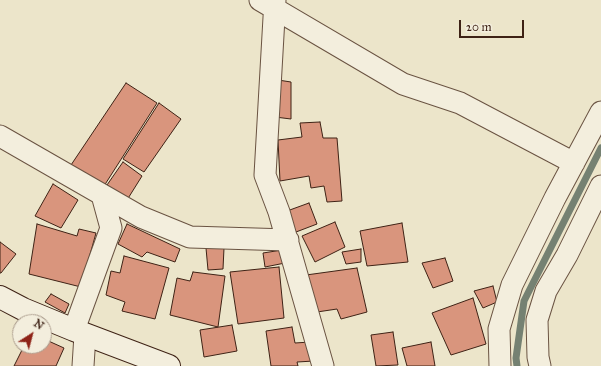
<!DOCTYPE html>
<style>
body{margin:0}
#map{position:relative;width:601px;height:366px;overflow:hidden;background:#ece5ca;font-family:"IM FELL Great Primer",serif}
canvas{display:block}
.north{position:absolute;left:12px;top:314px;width:40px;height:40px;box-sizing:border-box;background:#f3eedd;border:1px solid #ab9c8d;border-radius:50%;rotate:36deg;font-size:11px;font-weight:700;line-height:16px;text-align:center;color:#3e2215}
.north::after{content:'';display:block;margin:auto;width:14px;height:18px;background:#8f2418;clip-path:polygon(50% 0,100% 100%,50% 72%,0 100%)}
.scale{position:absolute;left:459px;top:20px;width:65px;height:18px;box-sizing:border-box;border:2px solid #3e2215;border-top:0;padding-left:5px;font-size:12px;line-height:14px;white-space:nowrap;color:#3e2215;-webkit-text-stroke:3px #f3eedd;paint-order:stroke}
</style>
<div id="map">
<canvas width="601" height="366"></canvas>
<div class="north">N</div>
<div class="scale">20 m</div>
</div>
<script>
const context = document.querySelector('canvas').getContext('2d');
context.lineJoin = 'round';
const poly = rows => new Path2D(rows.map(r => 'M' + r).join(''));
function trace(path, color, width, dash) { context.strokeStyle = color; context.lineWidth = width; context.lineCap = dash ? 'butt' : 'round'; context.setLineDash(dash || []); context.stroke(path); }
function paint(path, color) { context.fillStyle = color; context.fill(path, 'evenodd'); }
const stream = poly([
 [517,366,516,358,524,301,601,148]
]);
const building = poly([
 [278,80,291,82,291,119,275,117,278,80],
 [126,83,157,103,104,186,71,165,126,83],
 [159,103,181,119,144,172,123,159,159,103],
 [320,122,323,138,337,138,342,201,327,202,324,186,311,188,309,176,280,181,278,140,302,137,300,123,320,122],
 [123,162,142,176,127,200,107,185,123,162],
 [53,184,78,200,61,228,35,216,53,184],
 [309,203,317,224,296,232,287,211,309,203],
 [335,222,345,247,315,262,302,236,335,222],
 [402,223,408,262,367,266,360,231,402,223],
 [37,224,77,236,79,229,96,233,81,287,29,274,37,224],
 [127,224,180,249,175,262,147,252,142,257,118,244,127,224],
 [0,242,16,254,1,273,0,273,0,242],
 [206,248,224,248,223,269,208,270,206,248],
 [361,249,361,262,346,264,342,252,361,249],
 [282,250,285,263,265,267,263,253,282,250],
 [124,256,169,268,155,319,122,311,125,302,106,295,111,271,120,273,124,256],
 [445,258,453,281,433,288,422,263,445,258],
 [279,267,284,318,238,324,230,272,279,267],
 [357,268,367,312,341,319,337,309,317,312,306,275,357,268],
 [193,272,225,276,218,327,170,315,177,278,190,281,193,272],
 [493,286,497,302,483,308,474,291,493,286],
 [51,294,69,304,65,313,45,302,51,294],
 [473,298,486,344,451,355,432,313,473,298],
 [232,325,237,351,204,357,200,330,232,325],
 [292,327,295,343,310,342,314,361,297,362,298,366,271,366,266,331,292,327],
 [393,332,398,365,376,366,371,335,393,332],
 [44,339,64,348,56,366,14,366,24,346,44,346,44,339],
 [431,342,435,366,407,366,402,348,431,342]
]);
const minor = poly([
 [260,0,403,84,460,103,574,163],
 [275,0,265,175,279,212,323,366],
 [0,136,141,217,190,237,288,240],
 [74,330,111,228,102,195],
 [83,366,85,335],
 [500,366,499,329,512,285,555,198,601,112],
 [540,366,538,357,537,320,546,291,567,255,601,186]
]);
const secondary = poly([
 [0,297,23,309,74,330,169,366]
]);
trace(stream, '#758172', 7);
paint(building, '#d9957d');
trace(building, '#3e2215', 1);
trace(minor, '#6a5342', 23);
trace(secondary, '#3e2215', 24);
trace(minor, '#f3eedd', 21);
trace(secondary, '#f3eedd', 22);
</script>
